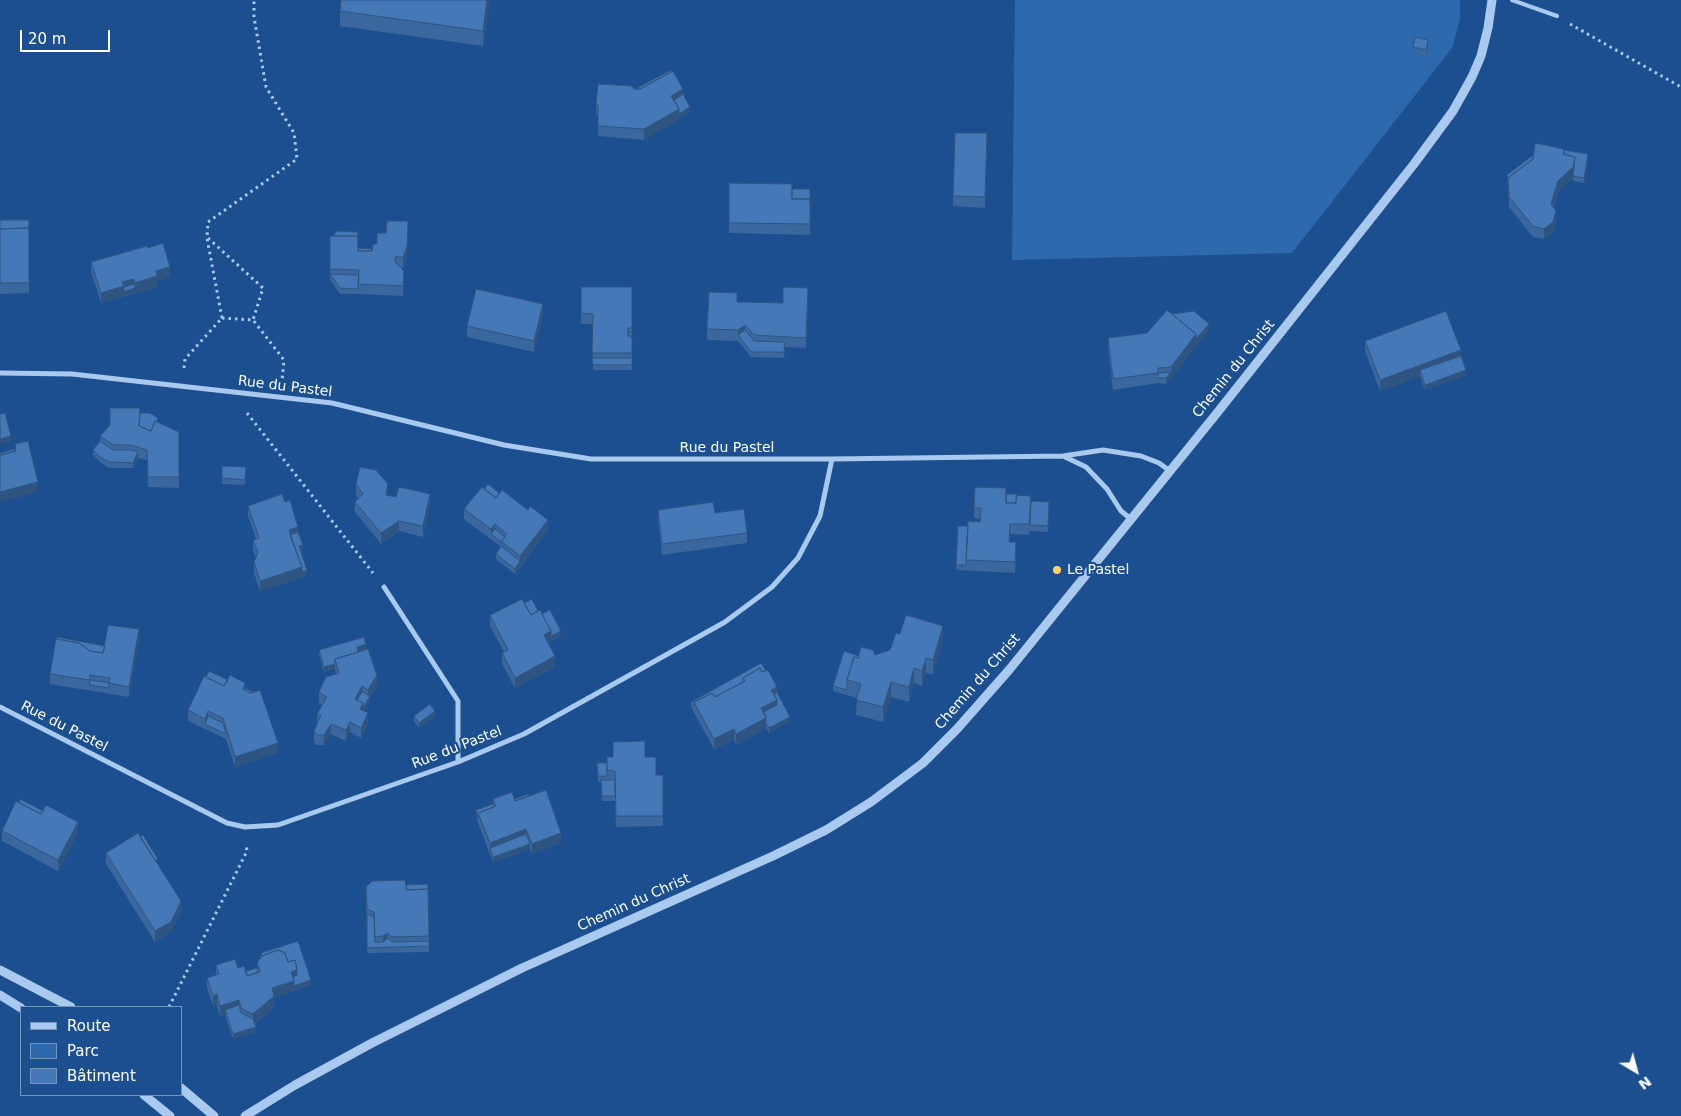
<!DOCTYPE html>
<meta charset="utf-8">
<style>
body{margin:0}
#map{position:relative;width:1681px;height:1116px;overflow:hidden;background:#1b4f8f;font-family:"DejaVu Sans",sans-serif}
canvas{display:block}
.legend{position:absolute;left:20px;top:1006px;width:162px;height:90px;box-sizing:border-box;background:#1b4f8f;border:1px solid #7695bc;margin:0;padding:6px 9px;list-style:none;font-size:15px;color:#fff}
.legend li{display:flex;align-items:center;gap:10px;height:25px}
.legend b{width:25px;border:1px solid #7695bc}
.north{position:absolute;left:1611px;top:1046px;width:50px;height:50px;-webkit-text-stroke:4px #1b4f8f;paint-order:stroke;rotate:143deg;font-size:14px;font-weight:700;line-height:20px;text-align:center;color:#fff}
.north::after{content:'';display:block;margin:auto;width:18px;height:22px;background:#fff;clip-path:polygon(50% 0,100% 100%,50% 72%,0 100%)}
.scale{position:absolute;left:20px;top:30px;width:90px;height:22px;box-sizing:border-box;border:2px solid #fff;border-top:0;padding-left:6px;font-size:15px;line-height:18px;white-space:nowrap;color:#fff;-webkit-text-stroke:4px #1b4f8f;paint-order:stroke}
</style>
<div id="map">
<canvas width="1681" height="1116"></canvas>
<ul class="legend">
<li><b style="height:6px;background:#a9c9ee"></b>Route</li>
<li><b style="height:14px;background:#2e69ad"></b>Parc</li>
<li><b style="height:14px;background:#4478b7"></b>Bâtiment</li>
</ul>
<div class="north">N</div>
<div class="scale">20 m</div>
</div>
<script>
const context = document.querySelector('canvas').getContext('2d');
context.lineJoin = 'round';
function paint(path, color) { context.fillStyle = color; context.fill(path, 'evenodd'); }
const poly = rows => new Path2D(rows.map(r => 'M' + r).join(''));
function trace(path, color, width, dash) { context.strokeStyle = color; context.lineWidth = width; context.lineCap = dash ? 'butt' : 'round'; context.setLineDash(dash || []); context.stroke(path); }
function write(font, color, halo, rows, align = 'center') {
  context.font = font + ' "DejaVu Sans",sans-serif'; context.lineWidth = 4.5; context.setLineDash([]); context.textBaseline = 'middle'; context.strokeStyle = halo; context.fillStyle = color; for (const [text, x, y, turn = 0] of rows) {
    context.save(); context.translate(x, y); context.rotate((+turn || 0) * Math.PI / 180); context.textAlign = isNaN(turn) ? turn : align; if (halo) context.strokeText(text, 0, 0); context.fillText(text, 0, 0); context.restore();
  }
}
const green = poly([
 [1015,0,1460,0,1460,19,1452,48,1292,253,1012,260]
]);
const path = poly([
 [1570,24,1681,87],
 [208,238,263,288,253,320],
 [222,318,207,238,208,222,297,159,294,133,266,87,254,17,254,0],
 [222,318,253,320,284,360,282,381],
 [184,368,185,359,222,318],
 [247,413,373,573],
 [169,1007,247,851,246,844]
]);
const service = poly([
 [1512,0,1557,16]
]);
const minor = poly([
 [0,373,72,374,332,403,504,445,591,459,832,459,1063,456,1103,450,1141,456,1159,463,1170,471],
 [1063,456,1086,467,1107,489,1121,511,1131,519],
 [384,587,458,701,458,762],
 [0,707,227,823,245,827,278,825,458,762,524,734,725,622,772,587,798,558,820,516,832,459]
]);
const tertiary = poly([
 [0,970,71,1007],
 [0,995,21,1008],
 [181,1088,214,1116],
 [144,1095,170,1116],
 [245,1116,295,1085,372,1043,522,968,773,856,826,830,871,802,923,763,957,729,1009,670,1217,413,1414,164,1453,111,1472,77,1481,56,1488,28,1492,0]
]);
const wall = poly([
 [490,0,483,46,340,26,340,11],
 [1428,45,1426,56,1413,53,1413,47],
 [634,89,683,94,690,112,644,140,598,136,598,117,596,114,596,103],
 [987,144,985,208,953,206,953,196],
 [1564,154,1588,159,1584,183,1573,181,1573,178,1558,192,1554,207,1556,222,1553,233,1544,239,1533,237,1509,207,1507,175],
 [729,183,792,195,810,189,810,235,729,233],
 [0,220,29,220,29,293,0,294],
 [330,236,358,251,407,258,403,268,400,267,404,281,403,296,358,294,358,292,358,294,340,294,330,280],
 [148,248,170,277,157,281,157,287,101,303,91,272,91,262],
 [581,287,632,287,632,370,593,370,593,324,581,324],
 [808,299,806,348,785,347,784,358,751,357,738,341,707,340,707,329,737,302,783,303],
 [543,314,534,352,467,337,467,326],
 [1172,314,1209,330,1166,384,1158,383,1113,390,1108,349,1108,338,1147,333],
 [1365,341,1461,356,1466,375,1425,390,1420,376,1380,391,1365,351],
 [140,413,158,423,179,432,179,488,148,487,147,460,138,458,133,468,109,468,100,462,93,455,93,450,100,441,100,436],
 [222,466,246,467,245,485,222,484],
 [356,484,388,495,430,505,423,537,399,531,381,544,355,512,355,502,358,498,356,495],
 [1006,494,1017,495,1031,501,1049,502,1048,532,1030,531,1030,529,1029,535,1010,534,1010,542,1016,553,1015,573,956,570,958,526,968,526,980,522,980,519,974,518,974,508],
 [285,502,298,532,303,550,301,551,307,576,260,591,254,573,254,562,256,558,253,551,253,540,256,539,248,516,248,506],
 [464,509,548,530,515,574,496,559,496,554,501,547,464,519],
 [658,510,715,513,747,533,747,543,662,555,658,520],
 [524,603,542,614,561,636,548,643,555,667,515,688,502,664,502,653,504,652,490,626,490,615],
 [139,640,129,697,50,684,50,674,105,646],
 [943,641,933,675,926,673,922,686,914,683,909,702,891,697,883,722,856,715,857,698,833,691,833,686,859,656,875,655],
 [319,650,366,650,377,686,370,697,370,701,364,711,368,724,361,738,350,732,346,741,331,734,324,745,317,745,314,742,314,731,317,724,317,714,322,705,319,703,319,692,336,674,335,669,324,672,319,655],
 [761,663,777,692,790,722,769,733,766,728,736,745,734,739,714,749,691,707,691,702],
 [245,688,278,753,235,767,226,739,188,721,188,710],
 [414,716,435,716,419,728,414,721],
 [645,757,656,775,663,775,663,826,616,827,615,801,602,801,601,781,598,782,597,763,607,763],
 [529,796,561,843,532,854,530,849,493,862,478,823,476,815,476,810,493,804,493,799,515,799],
 [43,811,78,832,58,871,2,841,2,831],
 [106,853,158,864,181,911,171,932,155,942,106,864],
 [428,884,429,952,367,953,366,886],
 [261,953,311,985,274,998,274,1007,255,1024,256,1032,233,1039,225,1015,220,1016,217,1005,213,1006,207,988,207,978,216,975,216,965,238,968,246,971,257,968,257,962,261,957]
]);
const shadedWall = poly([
 [487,0,490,0,483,46,483,31],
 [1428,40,1428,45,1426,56,1426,50],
 [683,89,683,100,674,105,671,96],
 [690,107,690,112,644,140,644,129,679,109],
 [1588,154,1588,159,1584,183,1584,178],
 [1575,157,1575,167,1573,178,1573,176,1573,178,1558,192,1551,215,1551,204,1558,181],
 [1556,211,1556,222,1553,233,1544,239,1544,229],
 [408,221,407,258,403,268,403,257],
 [170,267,170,277,157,281,157,287,135,293,135,283,156,271],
 [134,279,135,293,101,303,101,293,122,282],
 [543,304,543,314,534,352,534,341],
 [1209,324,1209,330,1171,378,1171,367,1196,334],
 [745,325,745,336,738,335,738,341,738,330],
 [1461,350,1461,361,1420,370,1420,376,1380,391,1380,380],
 [1466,370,1466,375,1425,390,1425,385],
 [1171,372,1171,378,1166,384,1166,378],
 [11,436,11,441,0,444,0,439],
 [138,452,138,458,133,468,133,463],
 [38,482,38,492,0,502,0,492],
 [388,484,388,494,386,505,386,495],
 [430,494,430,505,423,537,423,526],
 [548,520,548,530,520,566,520,556],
 [399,521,399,531,381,544,381,533],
 [495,524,495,534,491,534,491,529],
 [298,527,298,537,290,540,289,530],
 [303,545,303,550,299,551,299,546],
 [520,561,520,566,515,574,515,569],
 [302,567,307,570,307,576,260,591,260,581],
 [943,626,943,641,933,675,933,660],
 [139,629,139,640,129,697,129,687],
 [551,631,551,641,544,645,544,635],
 [561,631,561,636,551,641,551,636],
 [366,644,366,650,357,653,357,647],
 [555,656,555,667,515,688,515,678],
 [926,658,926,673,922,686,922,671],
 [335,664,335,669,324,672,324,667],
 [914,668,914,683,909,702,909,687],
 [377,675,377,686,370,697,370,701,363,714,360,709,363,703,368,699,368,690],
 [891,682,891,697,883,722,883,707],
 [362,686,362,697,357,705,355,699],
 [777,687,777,697,771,695,771,690],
 [777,700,777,710,761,714,761,708],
 [208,711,208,722,205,724,205,729,205,719],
 [435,711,435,716,419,728,419,723],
 [368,713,368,724,361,738,361,728],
 [790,717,790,722,769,733,769,728],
 [766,718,766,728,736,745,736,734],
 [350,722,350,732,346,741,346,730],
 [331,724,331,734,324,745,324,735],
 [734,729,734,739,714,749,714,739],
 [278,743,278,753,235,767,235,757],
 [78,822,78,832,58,871,58,860],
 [526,829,526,839,490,848,490,843],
 [561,833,561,843,532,854,532,844],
 [530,844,530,849,493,862,493,857],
 [181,901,181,911,171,932,155,942,155,931],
 [388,933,388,944,383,947,383,936],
 [297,970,311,980,311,985,274,998,274,1007,253,1025,253,1014,272,988,291,972],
 [217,994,217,1005,213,1006,213,996],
 [239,1000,239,1011,225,1010,225,1015,220,1016,220,1006],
 [256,1027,256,1032,233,1039,233,1034]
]);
const building = poly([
 [341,0,487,0,483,31,340,11,341,0],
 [1415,37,1428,40,1426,50,1413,47,1415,37],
 [671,70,671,72,640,89,635,89,671,70],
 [673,71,683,89,671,96,679,109,644,129,598,126,598,107,596,103,598,84,632,86,634,89,640,89,673,71],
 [683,94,690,107,679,114,679,109,674,100,683,94],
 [955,133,987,133,985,197,953,196,955,133],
 [1535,143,1564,149,1563,154,1575,157,1573,167,1558,181,1551,204,1556,211,1553,222,1544,229,1533,226,1509,197,1508,178,1533,159,1535,143],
 [1564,150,1588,154,1584,178,1573,176,1575,157,1564,154,1564,150],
 [1533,155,1533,159,1508,178,1508,183,1507,175,1533,155],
 [729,183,792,184,792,199,810,199,810,224,729,223,729,183],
 [792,189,810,189,810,204,810,199,792,199,792,189],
 [0,220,29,220,29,231,29,228,0,229,0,220],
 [387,221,408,221,407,247,403,257,395,257,395,262,404,271,403,286,358,284,359,270,330,269,330,236,358,236,358,251,372,251,373,244,377,244,377,233,386,233,387,221],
 [29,228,29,283,0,283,0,229,29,228],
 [337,231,358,232,358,242,358,236,333,236,337,231],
 [163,243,170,267,156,271,157,276,135,283,134,279,122,282,124,286,101,293,91,262,147,246,148,248,163,243],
 [358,248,372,249,372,251,358,251,358,248],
 [330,274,359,275,358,289,340,288,330,274],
 [134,284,135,288,124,292,124,287,134,284],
 [581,287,632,287,632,328,628,328,628,336,632,336,632,353,592,353,593,314,581,313,581,287],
 [783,287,808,288,806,338,754,335,745,325,738,330,707,329,709,292,737,293,737,302,783,303,783,287],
 [476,289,543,304,534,341,467,326,476,289],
 [1167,310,1196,334,1171,367,1158,368,1158,373,1113,379,1108,338,1147,333,1167,310],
 [1194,311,1209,324,1196,339,1196,334,1172,314,1194,311],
 [1446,311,1461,350,1380,380,1365,341,1446,311],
 [745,330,754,341,785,342,784,352,751,352,738,335,745,330],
 [628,333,632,333,632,339,632,336,628,336,628,333],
 [1461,356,1466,370,1425,385,1420,370,1461,356],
 [592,358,632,358,632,365,593,365,592,358],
 [1171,372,1166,378,1158,378,1158,373,1171,372],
 [110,408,140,408,139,426,151,431,155,421,179,432,179,477,148,477,147,450,131,445,113,445,100,436,110,425,110,408],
 [5,413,11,436,0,439,0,414,5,413],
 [140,413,150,413,158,418,157,422,155,421,151,431,139,426,140,413],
 [28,441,38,482,0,492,0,455,16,451,15,444,28,441],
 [100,441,113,450,131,450,138,452,133,463,109,462,100,457,93,450,100,441],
 [14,449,15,451,0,455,0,453,14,449],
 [222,466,246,467,245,480,222,478,222,466],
 [360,467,376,470,388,484,386,495,396,497,399,487,430,494,423,526,399,521,381,533,355,502,363,494,356,484,360,467],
 [488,484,499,493,496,498,484,489,488,484],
 [482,487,496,498,502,490,528,510,530,506,548,520,520,556,501,541,507,534,495,524,491,529,464,509,482,487],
 [975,487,1006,488,1006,503,1016,503,1016,495,1031,496,1029,524,1010,524,1009,542,1016,542,1015,562,966,560,968,521,980,522,981,508,974,508,975,487],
 [282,494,285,502,290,500,298,527,289,530,302,567,260,581,254,562,258,553,253,540,259,538,248,506,282,494],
 [1006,494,1017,494,1016,503,1006,503,1006,494],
 [1031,501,1049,502,1048,526,1030,525,1031,501],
 [713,502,715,513,744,509,747,533,662,544,658,510,713,502],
 [958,526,968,526,966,565,956,565,958,526],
 [495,529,505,537,501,541,501,542,491,534,495,529],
 [298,532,303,545,299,546,307,570,302,572,302,567,290,535,298,532],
 [501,546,520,561,515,569,496,554,501,546],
 [522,599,531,615,540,610,551,631,544,635,555,656,515,678,502,653,508,650,490,615,522,599],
 [532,599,538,611,531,615,524,603,532,599],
 [550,610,561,631,551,636,551,631,542,614,550,610],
 [906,615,943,626,933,660,926,658,922,671,914,668,909,687,891,682,883,707,856,700,861,684,847,680,854,657,858,658,861,647,873,650,875,655,890,650,896,633,900,634,906,615],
 [108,625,139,629,129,687,109,683,110,678,90,675,90,680,50,674,56,639,79,643,90,651,103,653,108,625],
 [57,637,105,646,103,653,90,651,79,643,57,639,57,637],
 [364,637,366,644,357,647,358,652,335,659,335,664,324,667,319,650,364,637],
 [368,649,377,675,368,690,362,686,355,699,363,703,360,709,368,713,361,728,350,722,346,730,331,724,324,735,317,735,314,731,321,715,317,714,327,697,319,692,326,677,339,673,335,659,368,649],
 [844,651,859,656,858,658,854,657,847,680,847,690,833,686,844,651],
 [761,663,766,671,762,672,760,668,743,678,743,682,715,697,712,693,694,702,694,707,691,702,761,663],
 [760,668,762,672,768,670,777,687,771,690,777,700,761,708,766,718,736,734,734,729,714,739,694,702,712,693,715,697,745,681,743,678,760,668],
 [209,671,228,680,224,686,206,677,209,671],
 [230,675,245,683,243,689,251,693,260,690,278,743,235,757,223,718,208,711,205,719,188,710,204,676,224,686,230,675],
 [90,680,110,683,109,683,109,688,90,685,90,680],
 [245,688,254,692,251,693,244,690,245,688],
 [362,692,370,696,363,708,363,703,357,700,362,692],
 [777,692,790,717,769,728,766,723,766,718,764,712,777,705,777,700,774,694,777,692],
 [430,704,435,711,419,723,414,716,430,704],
 [208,716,223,723,226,734,205,724,208,716],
 [645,741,645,757,656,757,656,775,663,775,663,816,616,816,615,771,607,770,607,757,613,757,613,742,645,741],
 [597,763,607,763,607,776,598,776,597,763],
 [601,780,615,780,615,796,602,796,601,780],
 [546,790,561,833,532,844,526,829,490,843,478,813,496,806,493,799,512,792,515,801,546,790],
 [528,794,529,796,515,801,515,799,528,794],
 [20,799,43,811,41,814,19,803,20,799],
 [16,801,41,814,46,805,78,822,58,860,2,831,16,801],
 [493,804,494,807,478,813,478,818,476,810,493,804],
 [138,833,181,901,171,922,155,931,106,853,138,833],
 [526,834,530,844,493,857,490,848,526,834],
 [143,835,158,859,155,860,140,837,143,835],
 [405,880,407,890,428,889,429,936,392,937,388,933,383,936,375,937,374,912,367,909,366,887,372,881,405,880],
 [428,884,428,889,407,890,406,885,428,884],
 [367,914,374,917,375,942,383,942,388,938,392,942,429,941,429,946,367,948,367,914],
 [298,941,311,980,294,986,294,981,293,977,297,975,297,970,295,960,288,962,285,953,278,950,264,955,262,956,261,953,298,941],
 [278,950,285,953,288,962,295,960,297,970,291,972,294,981,272,988,274,996,253,1014,241,1008,239,1000,220,1006,217,994,213,996,207,978,219,974,216,965,235,959,238,968,244,966,247,976,260,972,257,962,264,955,278,950],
 [257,968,258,972,247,976,246,971,257,968],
 [239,1005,241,1013,253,1019,256,1027,233,1034,225,1010,239,1005]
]);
const markers = [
 [1057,570,5,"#ffd166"]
];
const streetNames = [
 ["Chemin du Christ",1234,369,-51],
 ["Rue du Pastel",285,387,7],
 ["Rue du Pastel",727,448],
 ["Chemin du Christ",978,682,-49],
 ["Rue du Pastel",64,727,27],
 ["Rue du Pastel",457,748,-21],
 ["Chemin du Christ",634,903,-24]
];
const poiNames = [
 ["Le Pastel",1067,570]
];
paint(green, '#2e69ad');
trace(path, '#a9c9ee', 3, [2.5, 4]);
trace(service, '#a9c9ee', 4);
trace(minor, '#a9c9ee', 5);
trace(tertiary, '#a9c9ee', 9);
paint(wall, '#3a679d');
paint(shadedWall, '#305480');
paint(building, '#4478b7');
trace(building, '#305480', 1);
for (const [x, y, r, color] of markers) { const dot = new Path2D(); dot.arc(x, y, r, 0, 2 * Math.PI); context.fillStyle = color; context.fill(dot); trace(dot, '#1b4f8f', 2); }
write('14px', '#fff', '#1b4f8f', streetNames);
write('14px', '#fff', '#1b4f8f', poiNames, 'left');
</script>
